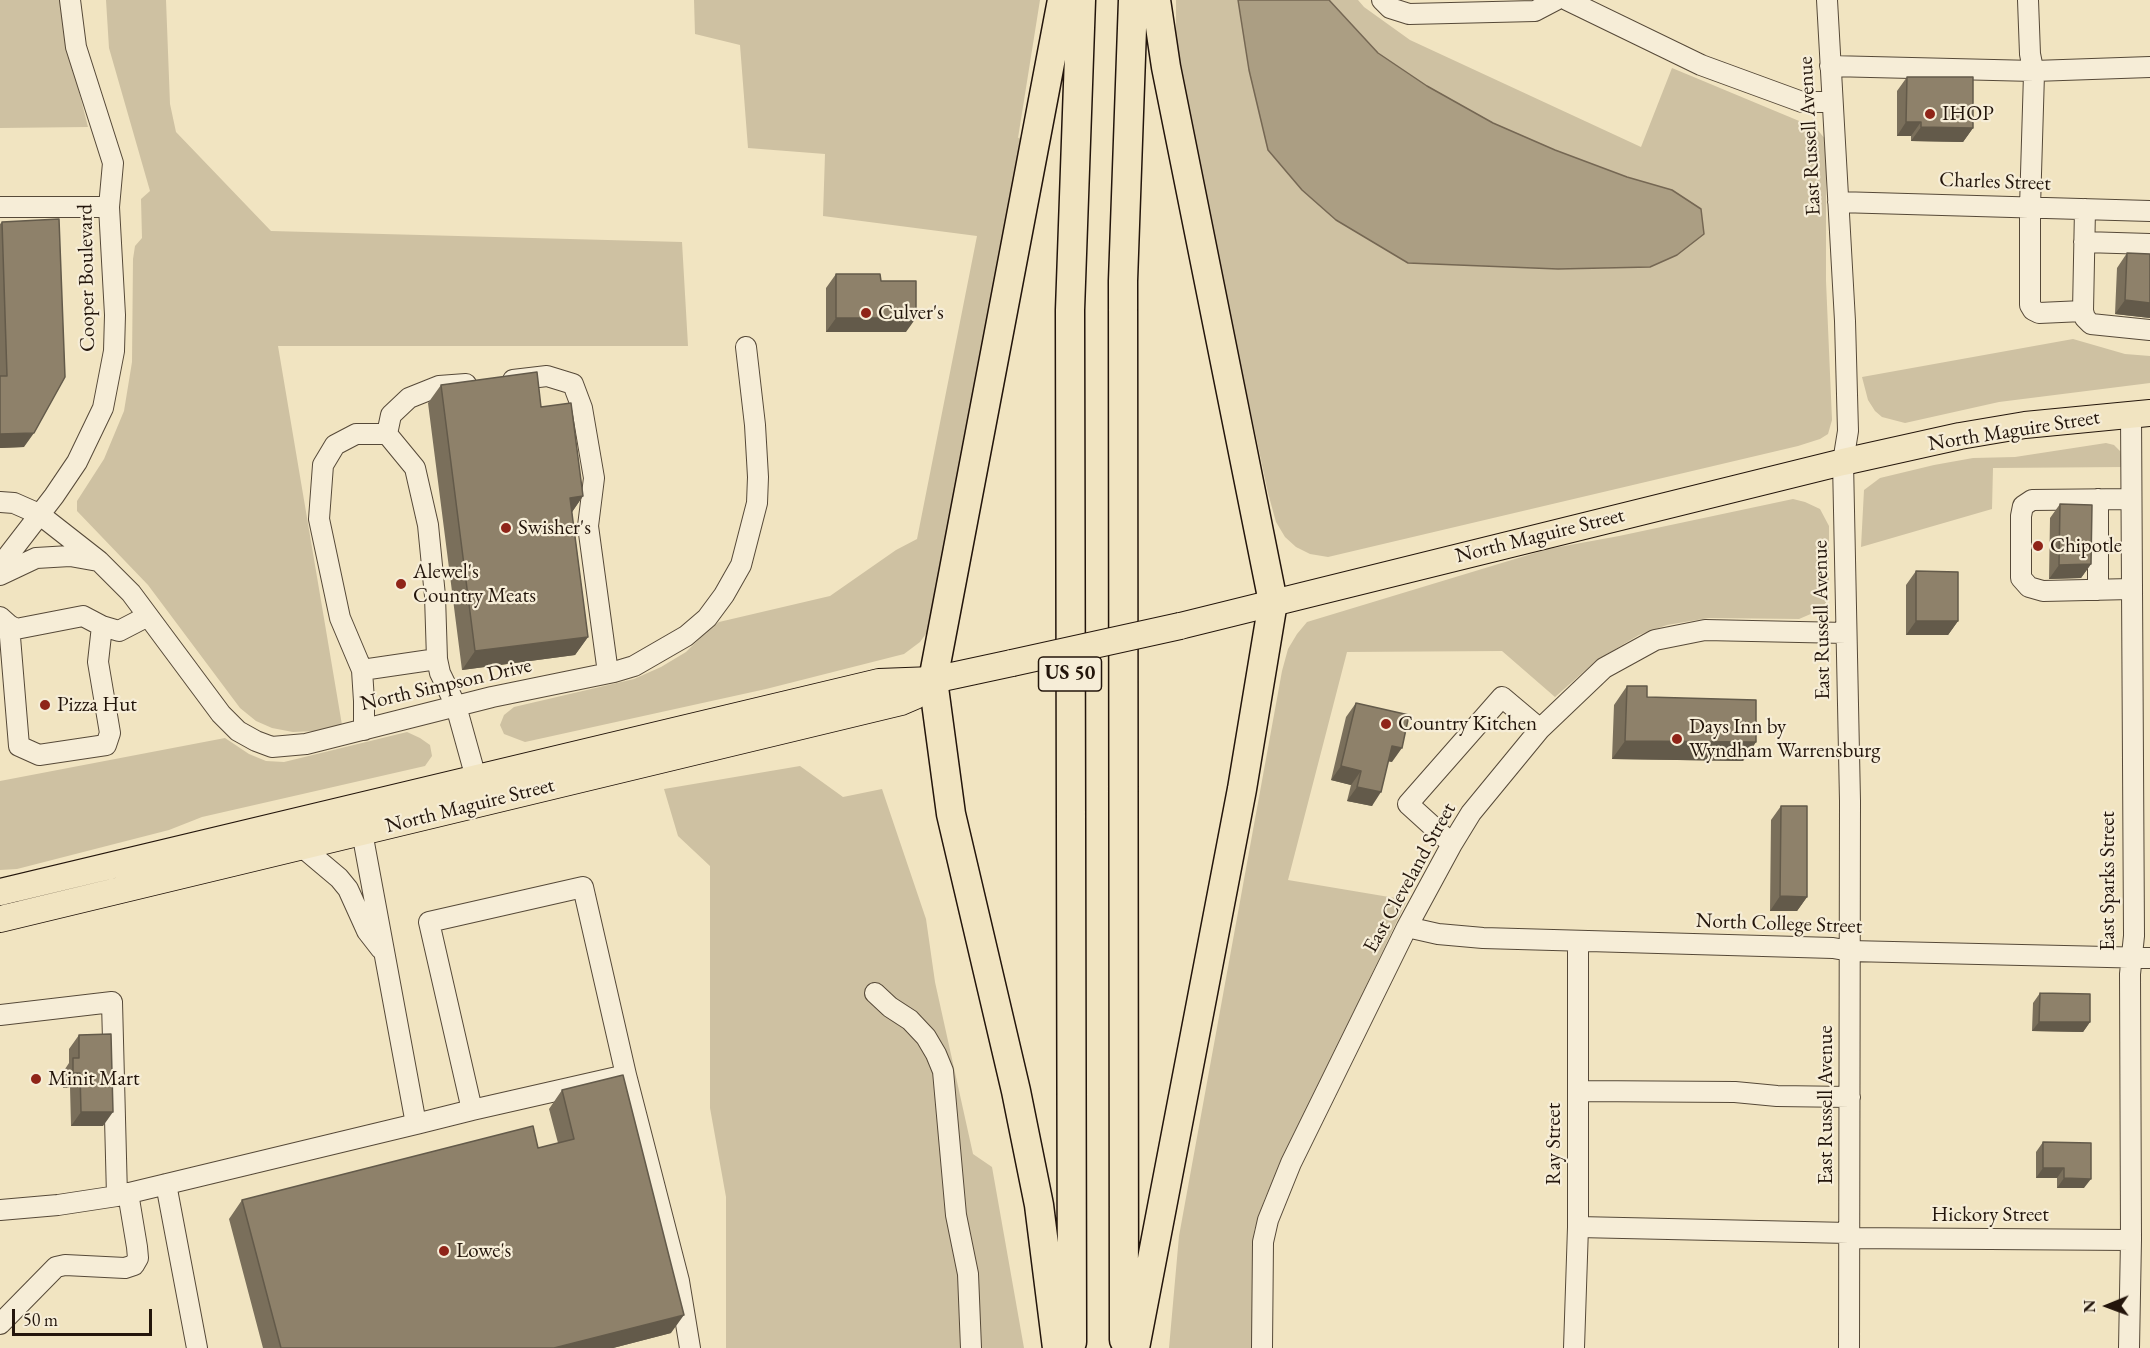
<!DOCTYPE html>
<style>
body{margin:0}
#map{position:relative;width:2150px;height:1348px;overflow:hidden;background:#f1e4c1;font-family:"EB Garamond",serif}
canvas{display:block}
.north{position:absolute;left:2078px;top:1276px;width:60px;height:60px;-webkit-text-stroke:4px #f6edd7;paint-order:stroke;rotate:269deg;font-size:16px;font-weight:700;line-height:24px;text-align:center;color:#23150b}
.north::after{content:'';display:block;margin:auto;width:21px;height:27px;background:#23150b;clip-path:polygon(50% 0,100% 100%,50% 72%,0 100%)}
.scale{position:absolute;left:12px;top:1309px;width:140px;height:27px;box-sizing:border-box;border:3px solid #23150b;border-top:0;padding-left:8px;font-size:18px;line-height:21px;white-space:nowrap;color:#23150b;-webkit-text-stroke:4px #f6edd7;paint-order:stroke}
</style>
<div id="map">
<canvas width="2150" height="1348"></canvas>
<div class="north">N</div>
<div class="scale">50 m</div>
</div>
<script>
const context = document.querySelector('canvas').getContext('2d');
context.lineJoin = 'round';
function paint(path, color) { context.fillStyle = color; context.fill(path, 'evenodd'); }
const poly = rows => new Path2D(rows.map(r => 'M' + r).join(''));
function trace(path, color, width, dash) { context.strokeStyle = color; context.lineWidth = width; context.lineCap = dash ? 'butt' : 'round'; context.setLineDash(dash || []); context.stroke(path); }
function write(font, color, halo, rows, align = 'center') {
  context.font = font + ' "EB Garamond",serif'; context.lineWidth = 4.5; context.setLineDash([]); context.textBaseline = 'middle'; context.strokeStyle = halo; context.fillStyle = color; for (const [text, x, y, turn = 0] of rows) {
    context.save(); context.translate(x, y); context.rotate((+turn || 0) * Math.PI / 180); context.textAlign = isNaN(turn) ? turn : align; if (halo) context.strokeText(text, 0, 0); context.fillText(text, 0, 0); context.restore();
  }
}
const green = poly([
 [0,0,64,0,74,72,88,127,0,128],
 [106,0,166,0,170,104,176,132,271,231,682,242,688,346,278,346,342,725,316,731,293,732,272,728,256,721,240,708,148,585,77,511,77,501,104,459,124,411,132,362,133,259,135,246,142,238,141,199,150,191,109,48],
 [694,0,1040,0,1018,138,1027,136,974,413,928,631,920,642,904,654,766,689,525,742,504,734,500,725,504,715,514,707,634,679,661,667,686,652,707,631,719,622,830,596,896,550,917,539,977,236,823,216,825,154,748,148,740,45,695,34],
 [1176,0,1238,0,1249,70,1268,150,1302,190,1336,220,1408,263,1558,269,1611,268,1672,190,1627,177,1555,150,1493,123,1427,86,1378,53,1329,0,1358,0,1364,7,1410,40,1641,147,1672,68,1816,128,1826,140,1826,281,1832,420,1828,434,1820,439,1798,446,1328,557,1310,554,1296,547,1285,537,1276,522,1268,493,1183,94,1176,34],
 [2073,339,2125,354,2150,356,2150,383,1999,402,1905,423,1882,417,1875,411,1868,400,1862,377],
 [2106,443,2114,445,2120,451,2124,467,1993,468,1992,509,1861,547,1864,490,1880,478,1934,465,1973,458,2015,457],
 [1793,499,1805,502,1820,509,1829,526,1829,584,1826,603,1813,613,1799,619,1709,618,1667,625,1639,635,1597,660,1555,697,1502,651,1347,652,1288,880,1407,900,1265,1198,1254,1231,1252,1262,1253,1348,1169,1348,1179,1236,1282,671,1288,649,1297,634,1307,622,1548,549,1619,536],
 [407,732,420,738,430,745,432,756,425,766,202,817,169,830,17,869,0,870,0,781,225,738,249,754,266,761,284,762],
 [800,766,843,797,882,789,926,919,935,982,973,1154,992,1167,1024,1348,726,1348,726,1197,710,1108,710,866,678,836,664,789]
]);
const water = poly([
 [1238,0,1329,0,1378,53,1427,86,1493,123,1555,150,1627,177,1672,190,1701,209,1704,234,1677,255,1650,267,1558,269,1408,263,1336,220,1302,190,1268,150,1249,70,1238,0]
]);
const minor = poly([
 [1382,0,1390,8,1409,14,1535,11,1556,0],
 [1567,0,1701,65,1802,102,1832,102],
 [1827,0,1845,321,1848,431,1843,462,1850,801,1849,1348],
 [2028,0,2030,54,2034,74,2030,207,2030,305,2033,310,2039,313,2083,311],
 [1830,66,2034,71,2150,67],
 [1838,202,2150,211],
 [0,207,109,207],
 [2085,209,2083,311,2085,318,2091,324,2150,330],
 [2084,242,2150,244],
 [513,380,547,376,573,384,582,408,594,478,588,526,608,673],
 [387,434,391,415,409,398,439,386,466,384],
 [2131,499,2032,500,2023,506,2021,516,2021,578,2029,587,2043,591,2131,589],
 [0,502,14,503,39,514,99,561,131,593,221,714,238,731,256,741,272,747,306,744,492,697,614,672,634,666,686,636,707,618,724,595,741,565,757,503,758,477,755,425,746,347],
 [0,566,54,496,77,462,103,408,114,351,115,315,109,207,113,163,76,47,70,0],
 [0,575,36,558,70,556,98,561],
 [2098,590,2098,499],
 [0,617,9,625,16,629,83,616,102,626,119,631,148,616],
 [9,625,19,746,39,755,106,745,110,733,98,662,102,626],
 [362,670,437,659],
 [364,730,364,701,362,670,340,618,319,519,323,465,335,445,356,434,387,434,415,468,428,525,435,596,437,659,440,673,456,706,476,778],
 [1452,844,1408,804,1502,697,1540,729],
 [301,846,339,878,348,889,367,931,381,949],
 [1407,927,1438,934,1483,938,1833,948,1850,951,2150,958],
 [875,993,890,1007,910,1020,926,1037,936,1054,943,1071,956,1215,968,1274,971,1348],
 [0,1015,112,1002,117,1196],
 [626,1075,472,1110,429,922,583,887,626,1075,679,1281,690,1348],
 [1578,1091,1735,1092,1777,1096,1850,1097],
 [416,1124,472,1110],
 [166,1184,197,1348],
 [0,1210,58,1205,117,1196,416,1124,362,832],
 [1578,1227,1849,1233],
 [1849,1238,2131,1240],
 [0,1324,56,1267,65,1265,125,1268,134,1265,138,1258,137,1247,128,1193],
 [1262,1348,1263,1242,1268,1220,1291,1163,1407,927,1452,844,1471,813,1540,729,1604,668,1655,640,1705,630,1846,633],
 [1574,1348,1578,1227,1578,941],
 [2129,1348,2131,1240,2130,974,2134,936,2131,414]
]);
const major = poly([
 [1180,626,1843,462,1960,436,2025,425,2150,413],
 [0,892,879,682,933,680,1012,663],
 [0,919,901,702,915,696,933,680]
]);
const highway = poly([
 [1124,1340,1123,281,1133,0],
 [1072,1342,1070,310,1081,0],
 [1057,1348,1039,1205,1016,1091,951,814,933,680,1062,0],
 [1135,1348,1242,789,1273,602,1166,67,1156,0]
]);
const majorBridge = poly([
 [1012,663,1180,626]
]);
const wall = poly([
 [1907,77,1973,128,1963,142,1911,141,1911,136,1897,136,1897,91],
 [2,222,24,447,0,448,0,224],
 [2127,253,2150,318,2115,314,2117,268],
 [836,274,881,281,906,332,826,332,826,288],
 [441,385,541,407,583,496,572,512,588,637,575,655,462,670,428,403],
 [2060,504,2091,564,2081,578,2049,579,2050,518],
 [1916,571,1958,621,1948,635,1906,635,1906,585],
 [1627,686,1647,697,1756,742,1743,761,1612,759,1614,705],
 [1356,703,1392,762,1388,761,1372,806,1347,801,1351,785,1331,780,1346,717],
 [1781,806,1807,897,1797,911,1770,911,1771,820],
 [2040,993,2090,1022,2083,1032,2032,1031,2033,1003],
 [79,1035,103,1126,71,1126,70,1087,63,1088,63,1072,69,1063,69,1049],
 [562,1090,671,1333,613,1348,263,1348,229,1219,242,1200,538,1148,558,1143,549,1109],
 [2043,1142,2084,1188,2057,1188,2057,1178,2036,1178,2036,1152]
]);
const shadedWall = poly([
 [1906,122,1921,122,1911,136,1897,136],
 [1921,127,1973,128,1963,142,1911,141],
 [2125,300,2150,303,2150,318,2115,314],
 [836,318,916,318,906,332,826,332],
 [34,433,24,447,0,448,0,434],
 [583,496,570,515,570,498],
 [2091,564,2081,578,2049,579,2059,565],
 [1916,621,1958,621,1948,635,1906,635],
 [588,637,575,655,462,670,475,651],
 [1625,741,1756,742,1743,761,1612,759],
 [1392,746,1402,748,1392,762,1382,760],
 [1341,766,1361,771,1351,785,1331,780],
 [1357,787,1381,792,1372,806,1347,801],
 [1780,896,1807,897,1797,911,1770,911],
 [2039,1022,2090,1022,2083,1032,2032,1031],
 [73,1073,80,1073,70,1087,63,1088],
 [81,1112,113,1112,103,1126,71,1126],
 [2043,1168,2064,1168,2057,1178,2036,1178],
 [2064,1178,2091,1179,2084,1188,2057,1188],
 [684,1315,671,1333,613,1348,554,1348]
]);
const building = poly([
 [1907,77,1973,77,1973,128,1921,127,1921,122,1906,122,1907,77],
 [59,219,65,377,34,433,0,434,0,376,7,376,2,222,59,219],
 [2127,253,2150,254,2150,303,2125,300,2127,253],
 [836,274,880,274,881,281,916,281,916,318,836,318,836,274],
 [537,372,541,407,571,403,583,496,570,498,588,637,475,651,441,385,537,372],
 [2060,504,2092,505,2091,564,2059,565,2060,504],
 [1916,571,1958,572,1958,621,1916,621,1916,571],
 [1627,686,1647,686,1647,697,1756,700,1756,742,1625,741,1627,686],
 [1356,703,1409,715,1402,748,1392,746,1381,792,1357,787,1361,771,1341,766,1356,703],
 [1781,806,1807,806,1807,897,1780,896,1781,806],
 [2040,993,2090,994,2090,1022,2039,1022,2040,993],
 [111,1034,113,1112,81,1112,80,1073,73,1073,73,1058,79,1058,79,1035,111,1034],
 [623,1075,684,1315,554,1348,281,1348,242,1200,533,1126,538,1148,574,1139,562,1090,623,1075],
 [2043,1142,2091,1143,2091,1179,2064,1178,2064,1168,2043,1168,2043,1142]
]);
const markers = [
 [1930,114,6,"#8f2418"],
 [866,313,6,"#8f2418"],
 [506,528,6,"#8f2418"],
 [2038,546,6,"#8f2418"],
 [401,584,6,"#8f2418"],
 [45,705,6,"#8f2418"],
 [1386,724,6,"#8f2418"],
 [1677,739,6,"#8f2418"],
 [36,1079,6,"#8f2418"],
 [444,1251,6,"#8f2418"]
];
const shields = [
 [1070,674,63]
];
const shieldNames = [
 ["US 50",1070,674]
];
const poiNames = [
 ["IHOP",1942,114],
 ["Culver's",878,313],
 ["Swisher's",518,528],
 ["Chipotle",2050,546],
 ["Alewel's",413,572],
 ["Country Meats",413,596],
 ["Pizza Hut",57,705],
 ["Country Kitchen",1398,724],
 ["Days Inn by",1689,727],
 ["Wyndham Warrensburg",1689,751],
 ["Minit Mart",48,1079],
 ["Lowe's",456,1251]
];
const streetNames = [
 ["East Russell Avenue",1810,136,-93],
 ["Charles Street",1995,182,2],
 ["Cooper Boulevard",87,278,-91],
 ["North Maguire Street",2014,431,-9],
 ["North Maguire Street",1540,536,-14],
 ["East Russell Avenue",1822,620,-91],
 ["North Simpson Drive",446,685,-13],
 ["North Maguire Street",470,806,-14],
 ["East Cleveland Street",1410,878,-61],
 ["East Sparks Street",2108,881,-90],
 ["North College Street",1779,924,2],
 ["East Russell Avenue",1826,1105,-90],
 ["Ray Street",1554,1144,-90],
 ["Hickory Street",1990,1215]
];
paint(green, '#cec1a2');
paint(water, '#ab9e83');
trace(water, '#756753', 1.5);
trace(minor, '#564938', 22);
trace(major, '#23150b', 28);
trace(highway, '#23150b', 31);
trace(minor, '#f6edd7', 20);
trace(major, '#f1e4c1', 26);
trace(highway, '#f1e4c1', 28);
trace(majorBridge, '#23150b', 28, []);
trace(majorBridge, '#f1e4c1', 26);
paint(wall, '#7a6f5b');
paint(shadedWall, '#635a4a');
paint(building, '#8e816a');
trace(building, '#635a4a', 1.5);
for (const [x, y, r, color] of markers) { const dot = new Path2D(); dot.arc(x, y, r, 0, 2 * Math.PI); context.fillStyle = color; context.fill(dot); trace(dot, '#f6edd7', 2); }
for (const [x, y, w] of shields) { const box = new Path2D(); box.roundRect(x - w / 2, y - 17, w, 34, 4.5); context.fillStyle = '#f6edd7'; context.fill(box); trace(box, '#23150b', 1.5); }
write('bold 20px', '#23150b', null, shieldNames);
write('21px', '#23150b', '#f6edd7', poiNames, 'left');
write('21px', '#23150b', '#f6edd7', streetNames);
</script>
